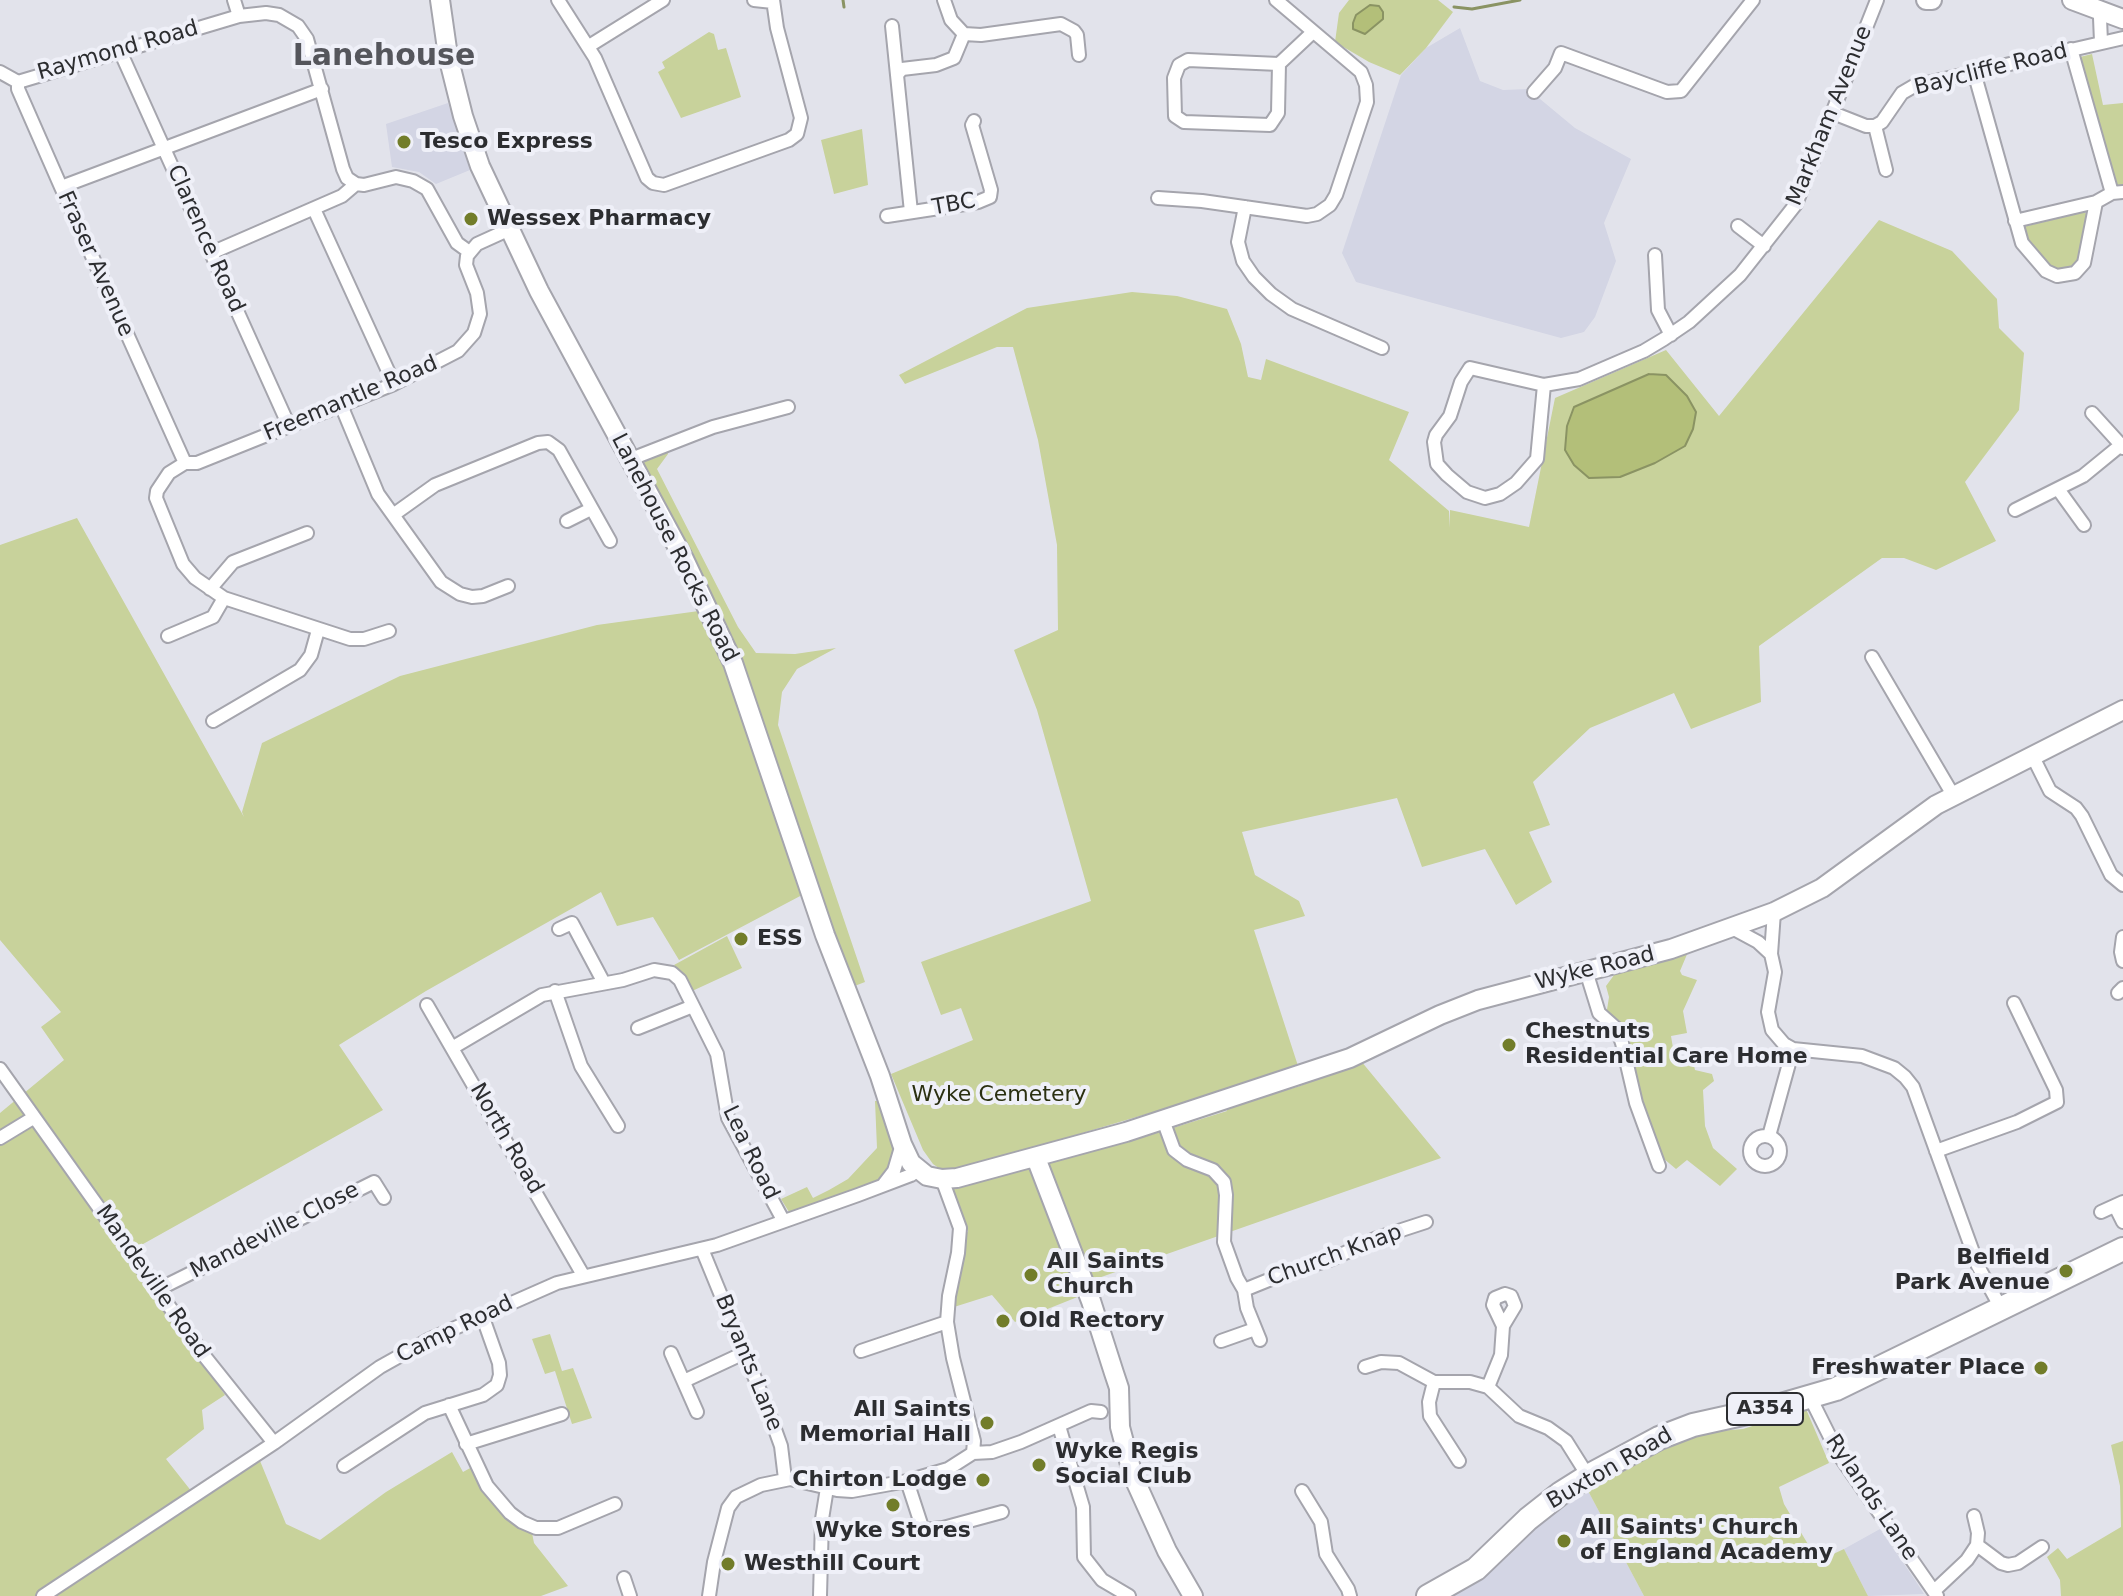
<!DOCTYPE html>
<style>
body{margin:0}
canvas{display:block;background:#e2e3eb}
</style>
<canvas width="2123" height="1596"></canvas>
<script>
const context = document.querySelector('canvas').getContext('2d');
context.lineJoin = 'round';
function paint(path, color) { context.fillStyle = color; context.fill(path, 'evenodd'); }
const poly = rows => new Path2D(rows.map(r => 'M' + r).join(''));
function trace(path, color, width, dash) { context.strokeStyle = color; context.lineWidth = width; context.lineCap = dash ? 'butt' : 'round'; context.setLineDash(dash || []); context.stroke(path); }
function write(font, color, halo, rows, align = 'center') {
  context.font = font + ' "DejaVu Sans",sans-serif'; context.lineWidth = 8; context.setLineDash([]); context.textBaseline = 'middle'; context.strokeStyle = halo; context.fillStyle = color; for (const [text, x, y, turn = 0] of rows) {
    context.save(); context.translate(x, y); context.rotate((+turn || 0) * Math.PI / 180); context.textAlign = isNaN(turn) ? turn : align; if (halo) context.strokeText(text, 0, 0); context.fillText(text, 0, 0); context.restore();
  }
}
const built = poly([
 [1460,28,1480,81,1503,90,1528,89,1575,128,1631,159,1604,223,1616,261,1595,317,1584,332,1561,338,1356,282,1342,253,1401,75,1426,48],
 [448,103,470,170,436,184,419,172,392,167,386,124],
 [1586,1487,1644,1596,1443,1596,1547,1511],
 [1880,1529,1915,1580,1924,1594,1868,1596,1844,1549]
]);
const green = poly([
 [1349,0,1438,0,1453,12,1426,48,1400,75,1369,62,1335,42,1339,13],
 [709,32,714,34,718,50,726,48,741,97,681,118,658,72,665,68,662,62],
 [2092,54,2103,105,2123,103,2123,192,2115,193,2080,57],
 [862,129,868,185,834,194,821,140],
 [2084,212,2088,215,2081,257,2074,267,2062,271,2046,265,2034,251,2023,227],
 [1879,220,1952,251,1997,299,1999,328,2024,353,2019,410,1965,482,1996,541,1936,570,1904,558,1882,558,1759,646,1761,702,1691,729,1674,693,1590,728,1533,782,1550,825,1529,832,1552,882,1516,905,1485,849,1422,867,1397,798,1242,832,1255,875,1299,901,1305,916,1254,930,1299,1069,957,1170,943,1171,933,1164,923,1150,891,1074,973,1040,961,1008,941,1015,921,962,1091,901,1037,710,1014,650,1058,630,1057,545,1038,440,1013,347,997,347,905,384,899,375,1027,308,1132,292,1177,296,1227,309,1241,344,1248,377,1261,380,1266,359,1409,412,1389,460,1449,511,1450,528,1450,510,1529,527,1555,398,1666,350,1719,416],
 [667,450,668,454,657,469,738,627,756,653,795,654,836,648,797,669,782,692,778,725,865,982,852,987,758,708,643,466,646,457],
 [77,518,244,817,242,812,262,743,400,676,597,625,706,610,804,894,679,960,653,917,617,926,601,892,426,991,339,1045,383,1110,127,1253,225,1395,202,1410,204,1429,166,1459,192,1492,258,1456,286,1524,320,1540,386,1492,452,1452,463,1472,472,1467,531,1528,534,1543,568,1586,541,1596,0,1596,0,1113,64,1060,41,1027,61,1012,0,940,0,545],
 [727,936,742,968,690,992,683,976,674,965],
 [1688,952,1680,971,1682,975,1697,980,1683,1011,1687,1033,1671,1036,1675,1060,1692,1057,1695,1070,1712,1074,1714,1081,1703,1090,1705,1126,1713,1148,1737,1169,1720,1186,1687,1160,1676,1169,1657,1153,1606,1016,1609,997,1606,986,1620,967],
 [1361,1061,1441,1158,1087,1282,1085,1294,1015,1322,992,1295,954,1307,964,1233,968,1232,952,1187,1126,1138,1128,1142,1227,1111,1226,1108,1300,1086],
 [875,1101,881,1101,893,1148,894,1158,886,1177,865,1187,789,1212,781,1199,807,1187,813,1198,829,1190,848,1179,877,1148],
 [550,1334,562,1371,573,1368,592,1418,572,1424,555,1371,545,1374,532,1339],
 [1806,1409,1829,1463,1779,1487,1784,1504,1818,1561,1844,1549,1868,1596,1644,1596,1586,1487,1683,1434,1743,1429],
 [2123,1441,2123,1596,2061,1596,2060,1580,2047,1557,2058,1548,2067,1559,2121,1527,2120,1486,2111,1445]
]);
const water = poly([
 [1370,5,1379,6,1383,12,1383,19,1365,34,1353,29,1353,23,1356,15,1370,5],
 [1649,374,1666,375,1687,396,1696,412,1693,429,1685,446,1655,463,1620,477,1589,478,1574,465,1565,450,1567,426,1574,407,1649,374]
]);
const stream = poly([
 [843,0,844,7],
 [1454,7,1472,9,1520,0]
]);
const street = poly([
 [234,0,239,16],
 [558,0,595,58,647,178,653,183,664,185,789,140,797,134,801,118,777,28,773,0],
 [754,0,773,2],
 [944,0,951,20,964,34,981,35,1061,24,1074,31,1077,35,1079,55],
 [892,26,897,75],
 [2101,42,2100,18,2103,10],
 [589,46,663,0],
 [2071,49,2112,193],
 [120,51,289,426],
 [1279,64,1278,113,1270,125,1184,122,1175,116,1174,78,1179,65,1188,60,1279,64,1313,32],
 [0,72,18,82,18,89,61,187,185,463],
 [1974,72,2022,243,2046,271,2057,276,2075,273,2084,263,2096,202],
 [18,82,239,16,266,13,279,15,298,26,307,39,343,169,347,178,356,184],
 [1534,92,1555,68,1561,53,1667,92,1681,91,1753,0],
 [1833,113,1866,126,1875,126,1886,170],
 [1875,126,1882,122,1902,93,1914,86,2123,38],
 [61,187,322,89],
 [1158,198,1202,201,1307,216,1317,214,1330,205,1336,195,1367,102,1366,85,1361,72,1276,0],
 [1245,207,1238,242,1243,261,1254,277,1271,294,1292,309,1382,348],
 [314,209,394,384],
 [911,212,897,75,902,69,936,65,954,58,964,34],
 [887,216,978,202,990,197,991,190,972,125,974,121],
 [2015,221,2096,202,2112,193,2123,192],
 [1738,226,1764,246],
 [211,253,342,196,356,184,364,185,396,177,413,181,427,189,457,243,468,251],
 [1655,255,1658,310,1671,335],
 [1544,385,1537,459,1516,483,1500,494,1485,498,1467,492,1447,475,1437,464,1434,442,1436,435,1450,416,1461,382,1470,368,1544,385,1579,379,1644,351,1664,339,1689,322,1740,275,1796,204,1877,0],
 [341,405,378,494,441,582,460,594,472,597,483,596,508,586],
 [2092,413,2121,445],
 [631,459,713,427,788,407],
 [2058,489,2084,525],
 [2015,510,2083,476,2121,445,2123,448],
 [393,515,435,485,538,443,548,442,559,450,610,541],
 [567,521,591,509],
 [210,589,233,562,307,533],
 [389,631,364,639,350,639,224,598,195,578,183,564,156,498,157,491,169,473,185,463,197,463,394,384,458,351,474,333,480,314,477,293,466,265,467,256,477,244,510,229],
 [168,636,213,617,224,598],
 [1872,657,1953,795],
 [213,721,300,670,311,655,318,630],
 [2032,755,2050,791,2076,808,2082,816,2111,875,2123,885],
 [1774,912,1771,954,1775,972,1768,1012,1772,1030,1784,1044,1793,1049,1862,1056,1894,1068,1905,1077,1913,1087,1978,1266,2002,1310],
 [1732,928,1758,942,1771,954],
 [559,929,572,923,604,983],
 [2123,937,2121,952,2123,961],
 [1586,971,1599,1013,1617,1029,1622,1043,1636,1103,1659,1166],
 [555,991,581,1066,618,1126],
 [2118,993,2123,988],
 [427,1005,583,1275],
 [638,1028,693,1006],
 [452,1048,542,995,623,980,654,970,672,973,680,980,717,1054,728,1118,783,1220],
 [0,1069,206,1358,274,1443],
 [1163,1120,1174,1150,1187,1160,1213,1170,1224,1182,1226,1195,1224,1242,1237,1278,1244,1290,1247,1308,1260,1340],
 '1750 1151a15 15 0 1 1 30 0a15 15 0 1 1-30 0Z',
 [1769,1136,1793,1049],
 [0,1138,33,1118],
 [1936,1151,2017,1122,2057,1102,2056,1090,2014,1003],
 [942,1179,960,1228,958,1253,949,1296,947,1322,953,1358,974,1441,973,1453],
 [884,1184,894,1171,902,1144],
 [2115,1206,2123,1222],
 [2101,1212,2123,1202],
 [702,1249,768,1410,781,1446,785,1479],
 [159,1289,374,1182,384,1198],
 [1244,1290,1286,1273,1332,1259,1377,1238,1426,1222],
 [1505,1294,1511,1296,1515,1306,1503,1326,1493,1305,1495,1298,1505,1294],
 [1221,1341,1255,1329],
 [861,1351,947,1322],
 [671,1353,697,1412],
 [1365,1367,1381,1362,1399,1363,1434,1382,1470,1382,1488,1387,1519,1416,1548,1428,1566,1441,1588,1476],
 [684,1381,744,1353],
 [1434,1382,1429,1402,1430,1416,1459,1461],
 [1488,1387,1501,1355,1503,1326],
 [1810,1397,1839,1455,1937,1596],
 [449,1405,487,1486,510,1513,522,1522,536,1528,558,1528,615,1504],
 [1059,1426,1083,1507,1084,1557,1102,1580,1129,1596],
 [466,1444,562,1414],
 [344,1466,425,1413,483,1395,497,1385,500,1375,499,1363,482,1315],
 [907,1481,923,1530,943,1528,1002,1512],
 [1302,1491,1321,1522,1326,1554,1348,1589,1350,1596],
 [1974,1516,1978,1533,1977,1545,2001,1563,2008,1565,2018,1563,2042,1547],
 [624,1578,630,1596],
 [1934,1591,1967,1560,1977,1545],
 [43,1596,274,1443,380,1367,430,1339,557,1283,717,1245,858,1195,911,1175,918,1170],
 [709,1596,714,1562,728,1508,736,1497,761,1485,790,1479,837,1490,852,1491,907,1481,948,1469,973,1453,992,1452,1021,1442,1091,1411,1101,1412],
 [820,1596,822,1519,827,1488]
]);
const secondary = poly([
 [440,0,448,56,463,116,480,166,539,291,684,559,733,663,825,935,880,1076,902,1144,911,1163,927,1176,942,1179,957,1178,1126,1132,1350,1058,1440,1015,1478,1000,1671,949,1774,912,1822,888,1936,805,2123,710],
 [1926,0,1932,0],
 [2072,0,2123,19],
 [1036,1158,1091,1301,1114,1373,1119,1388,1120,1427,1133,1476,1167,1551,1193,1596]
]);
const highway = poly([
 [1428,1596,1476,1569,1528,1519,1561,1493,1588,1476,1659,1438,1693,1425,1774,1407,1836,1389,2123,1249]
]);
const markers = [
 [404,142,8,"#727d2a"],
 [471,219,8,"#727d2a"],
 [741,939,8,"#727d2a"],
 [1509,1045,8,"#727d2a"],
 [2066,1271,8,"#727d2a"],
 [1031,1275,8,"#727d2a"],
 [1003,1321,8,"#727d2a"],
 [2041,1368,8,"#727d2a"],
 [987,1423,8,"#727d2a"],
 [1039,1465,8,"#727d2a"],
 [983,1480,8,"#727d2a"],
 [893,1505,8,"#727d2a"],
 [1564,1541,8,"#727d2a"],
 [728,1564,8,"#727d2a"]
];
const shields = [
 [1765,1409,76]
];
const shieldNames = [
 ["A354",1765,1409]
];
const streetNames = [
 ["Raymond Road",118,51,-16],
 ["Baycliffe Road",1991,70,-14],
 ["Markham Avenue",1830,116,-68],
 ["TBC",954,205,-10],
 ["Clarence Road",205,239,66],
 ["Fraser Avenue",95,264,66],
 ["Freemantle Road",351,399,-23],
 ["Lanehouse Rocks Road",674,548,63],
 ["Wyke Road",1595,969,-14],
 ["North Road",506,1139,60],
 ["Lea Road",750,1153,64],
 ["Mandeville Close",275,1231,-27],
 ["Church Knap",1335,1256,-20],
 ["Mandeville Road",152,1282,55],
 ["Camp Road",455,1330,-26],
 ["Bryants Lane",748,1363,68],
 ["Buxton Road",1610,1469,-30],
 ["Rylands Lane",1871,1498,56]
];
const poiNames = [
 ["Tesco Express",420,142],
 ["Wessex Pharmacy",487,219],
 ["ESS",757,939],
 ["Chestnuts",1525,1032],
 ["Residential Care Home",1525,1057],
 ["Belfield",2050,1258,"right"],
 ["Park Avenue",2050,1283,"right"],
 ["All Saints",1047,1262],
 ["Church",1047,1287],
 ["Old Rectory",1019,1321],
 ["Freshwater Place",2025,1368,"right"],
 ["All Saints",971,1410,"right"],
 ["Memorial Hall",971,1435,"right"],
 ["Wyke Regis",1055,1452],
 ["Social Club",1055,1477],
 ["Chirton Lodge",967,1480,"right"],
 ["All Saints' Church",1580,1528],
 ["of England Academy",1580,1553],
 ["Wyke Stores",893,1531,"center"],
 ["Westhill Court",744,1564]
];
const parkNames = [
 ["Wyke Cemetery",999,1095]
];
const districtNames = [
 ["Lanehouse",384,57]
];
paint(built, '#d3d5e4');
paint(green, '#c8d29b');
paint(water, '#b3bf79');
trace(water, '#8a9363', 2);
trace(stream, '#8a9363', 3);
trace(street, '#a5a5ad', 16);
trace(secondary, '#a5a5ad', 22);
trace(highway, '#a5a5ad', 26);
trace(street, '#fff', 12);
trace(secondary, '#fff', 18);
trace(highway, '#fff', 22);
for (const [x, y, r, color] of markers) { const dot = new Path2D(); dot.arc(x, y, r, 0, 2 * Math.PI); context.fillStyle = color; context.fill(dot); trace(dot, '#eff0f8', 3); }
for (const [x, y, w] of shields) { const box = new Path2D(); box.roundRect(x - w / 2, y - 16, w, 32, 6); context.fillStyle = '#eff0f8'; context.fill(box); trace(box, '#2c2d30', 2); }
write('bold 20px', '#2c2d30', null, shieldNames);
write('22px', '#2c2d30', '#eff0f8', streetNames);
write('bold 22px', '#2c2d30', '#eff0f8', poiNames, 'left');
write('22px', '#2b3011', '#eff0f8', parkNames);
write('bold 30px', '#55565c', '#eff0f8', districtNames);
</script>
